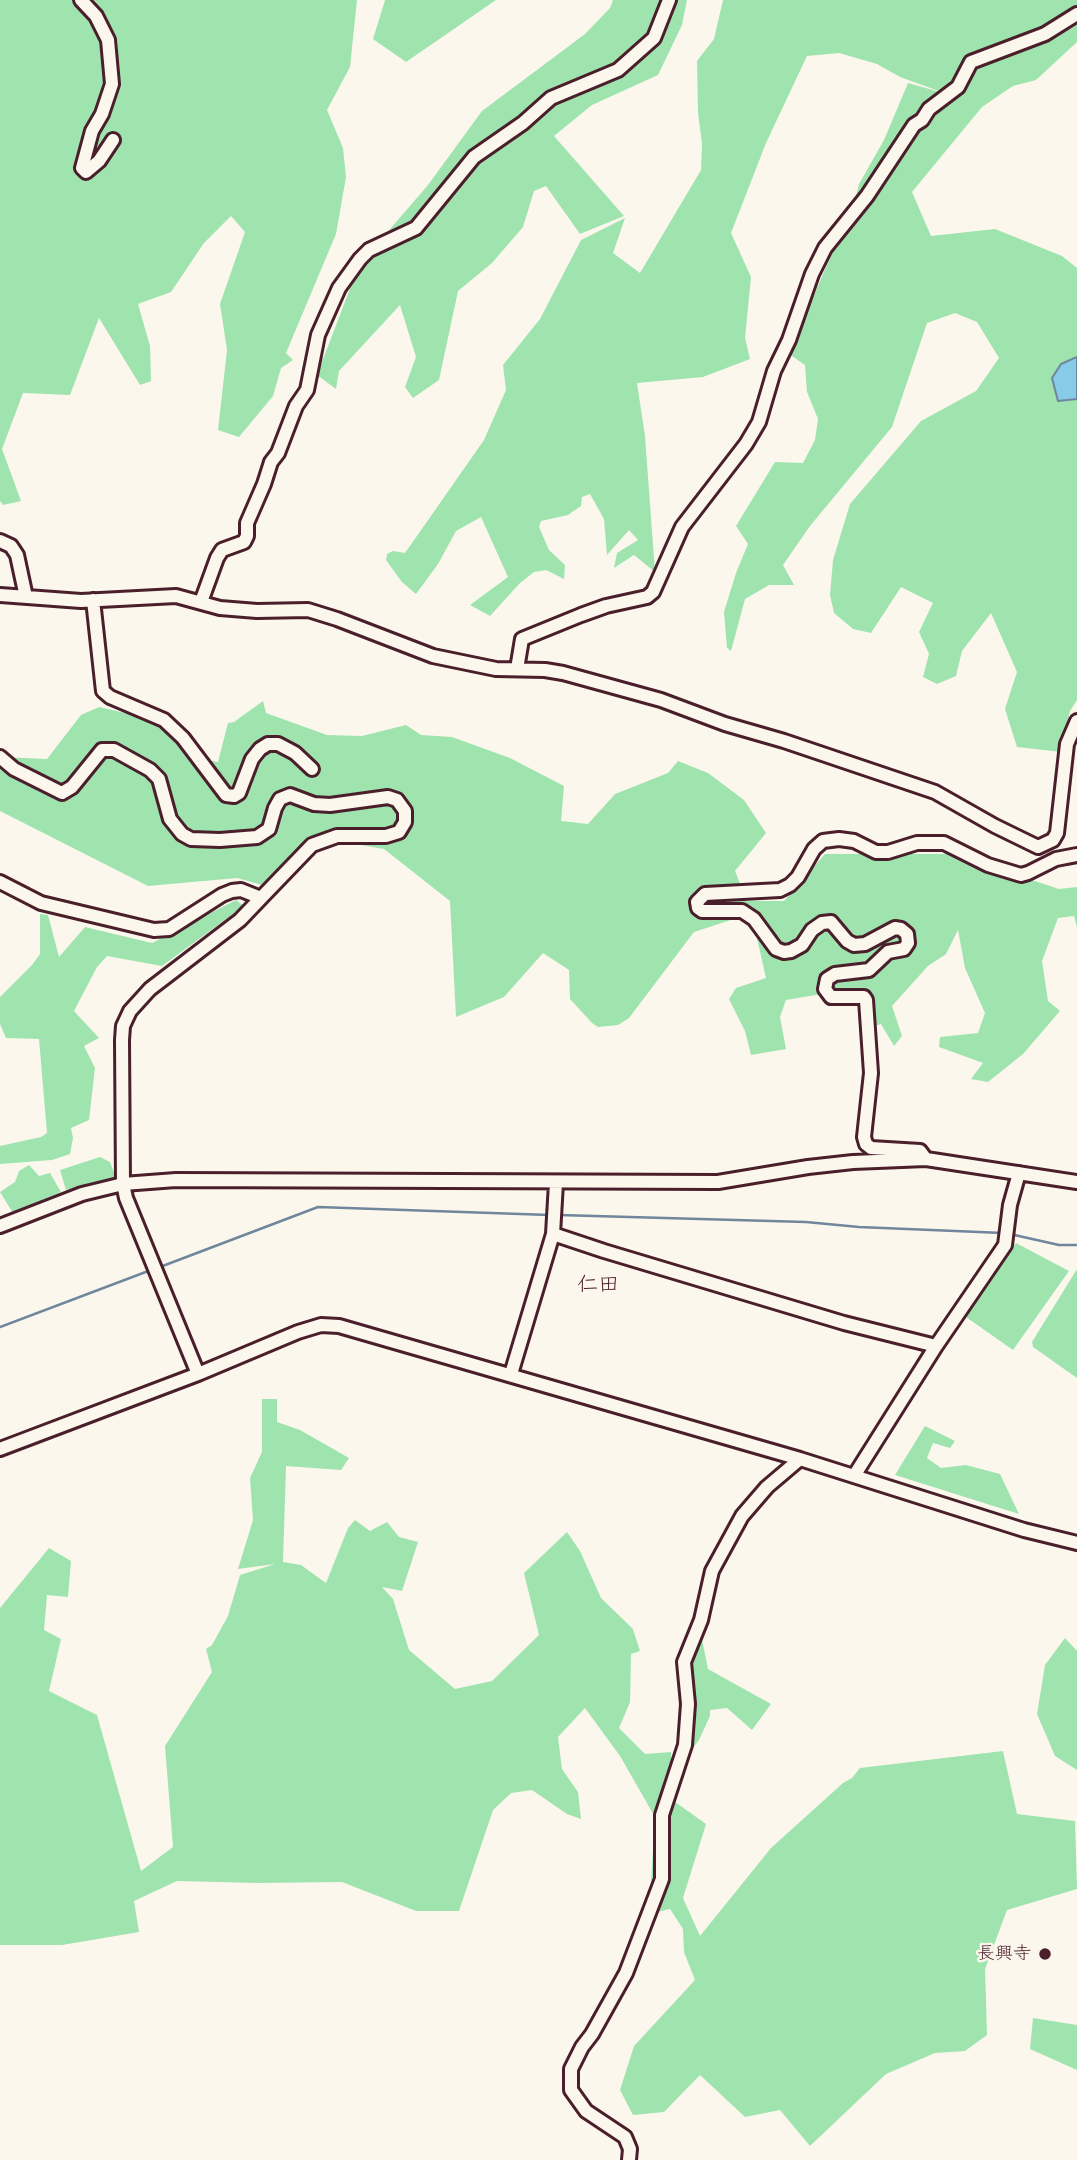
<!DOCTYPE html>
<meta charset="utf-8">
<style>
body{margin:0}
canvas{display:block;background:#fbf7ec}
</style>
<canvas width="1077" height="2160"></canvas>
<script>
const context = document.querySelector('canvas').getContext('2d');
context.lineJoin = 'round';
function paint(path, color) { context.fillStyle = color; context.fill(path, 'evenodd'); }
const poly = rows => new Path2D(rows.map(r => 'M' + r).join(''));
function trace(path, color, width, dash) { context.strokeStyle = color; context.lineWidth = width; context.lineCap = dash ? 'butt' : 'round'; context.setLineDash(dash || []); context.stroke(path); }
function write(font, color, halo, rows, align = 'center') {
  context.font = font + ' "Playpen Sans","Klee One",sans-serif'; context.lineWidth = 5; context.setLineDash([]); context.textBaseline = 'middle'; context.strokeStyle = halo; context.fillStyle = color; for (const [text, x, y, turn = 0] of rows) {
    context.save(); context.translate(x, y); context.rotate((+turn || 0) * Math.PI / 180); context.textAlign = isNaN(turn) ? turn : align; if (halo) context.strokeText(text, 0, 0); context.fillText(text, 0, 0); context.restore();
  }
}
const green = poly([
 [0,0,357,0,350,67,327,110,343,148,346,177,336,234,286,353,293,360,281,368,273,396,239,437,218,430,227,350,220,304,245,232,231,216,204,243,171,292,138,304,150,346,151,381,140,385,99,318,70,395,23,393,2,449,21,501,3,505,0,501],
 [385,0,496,0,406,62,373,39],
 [613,0,687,0,682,25,658,75,592,105,554,136,624,216,580,234,546,186,534,191,523,227,492,263,458,291,439,380,413,398,405,387,416,357,400,305,339,371,336,389,317,375,359,265,428,185,482,111,585,34,610,8],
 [723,0,1077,0,1077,42,1036,80,1013,86,982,107,912,192,931,236,995,229,1062,256,1077,268,1077,700,1070,711,1061,752,1017,747,1005,709,1017,672,991,613,962,651,956,676,937,684,923,677,929,654,919,632,933,603,901,587,871,633,853,629,834,613,830,595,833,560,850,504,921,421,976,391,999,358,977,322,955,313,927,323,892,427,810,526,783,565,794,585,769,585,745,599,731,651,727,648,724,612,736,573,748,544,736,526,775,462,803,463,815,440,818,419,807,392,805,365,789,354,832,253,848,228,859,184,884,140,908,83,947,94,900,77,877,64,839,53,807,56,766,143,731,233,751,277,745,338,750,359,703,377,637,383,645,436,655,572,634,555,614,568,617,553,638,540,629,530,607,555,604,519,590,494,582,497,581,506,568,515,541,521,539,527,549,550,565,565,564,579,546,570,534,572,520,583,490,616,470,605,508,577,481,517,456,531,438,564,416,594,402,582,386,560,387,554,393,551,405,553,484,440,506,390,503,365,540,319,581,240,625,218,613,253,640,273,701,170,702,144,698,113,697,61,714,39],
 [263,701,266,713,327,735,362,736,406,725,421,735,452,737,510,758,564,786,561,821,588,824,615,794,668,773,678,761,708,773,744,800,766,833,735,871,747,901,784,901,825,854,953,854,1059,889,1077,887,1077,927,1074,916,1058,918,1042,961,1048,1001,1060,1011,1023,1054,988,1082,971,1079,983,1063,939,1047,940,1037,978,1033,985,1013,965,968,958,930,946,954,928,966,892,1006,902,1036,894,1046,881,1024,872,1027,870,992,852,989,786,1000,780,1017,786,1049,751,1055,745,1031,729,999,736,988,766,978,754,925,737,918,694,932,629,1018,618,1025,598,1027,592,1023,570,999,569,970,543,953,504,997,456,1017,450,901,384,849,309,836,262,885,237,878,148,886,0,811,0,757,47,759,81,715,99,707,147,718,169,732,191,757,218,762,228,723,234,722],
 [236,900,244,906,162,966,107,956,97,967,74,1011,99,1038,84,1046,95,1068,89,1120,71,1128,73,1138,70,1154,52,1160,0,1164,0,1146,41,1137,47,1133,39,1039,6,1038,0,1024,0,997,32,965,40,954,40,914,48,915,59,957,85,927,152,943],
 [100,1157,110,1162,117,1181,66,1190,60,1170],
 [29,1165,39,1176,50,1173,61,1192,13,1213,0,1192,15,1182,19,1171],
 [1016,1243,1069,1271,1013,1350,966,1317],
 [1077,1269,1077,1378,1033,1347,1032,1342],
 [262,1399,277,1399,277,1422,300,1430,349,1458,341,1470,286,1466,283,1562,301,1565,326,1583,348,1528,355,1520,370,1531,387,1522,399,1537,418,1542,402,1591,382,1587,393,1599,409,1650,455,1689,492,1681,539,1635,524,1573,567,1532,580,1551,601,1598,633,1629,640,1651,631,1654,630,1702,619,1728,645,1754,671,1752,671,1799,706,1824,683,1898,700,1936,771,1848,843,1783,852,1778,860,1768,1003,1751,1017,1814,1075,1821,1077,1889,1007,1910,985,1969,987,2035,965,2051,935,2053,886,2074,810,2146,780,2110,745,2117,700,2075,664,2112,633,2115,620,2090,634,2046,695,1980,684,1952,683,1929,670,1909,649,1914,655,1817,620,1756,585,1708,558,1737,562,1769,578,1792,581,1819,567,1814,532,1790,511,1793,493,1810,459,1911,416,1911,342,1882,257,1883,177,1881,134,1901,139,1932,62,1945,0,1945,0,1608,49,1548,71,1561,68,1597,47,1595,44,1630,61,1639,49,1691,97,1715,141,1871,173,1847,165,1746,212,1672,206,1649,212,1645,228,1616,240,1575,275,1564,238,1569,253,1520,250,1478,262,1452],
 [925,1426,955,1441,950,1448,933,1443,927,1458,941,1468,966,1465,1000,1474,1019,1514,895,1475],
 [701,1634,708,1669,771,1704,752,1730,727,1708,710,1710,710,1716,699,1740,690,1752,691,1656],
 [1065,1638,1077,1651,1077,1770,1055,1756,1037,1714,1045,1665],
 [1033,2018,1077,2025,1077,2070,1030,2049]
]);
const water = poly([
 [1077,357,1077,399,1058,401,1052,378,1061,364,1077,357]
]);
const stream = poly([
 [559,1215,806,1222,859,1227,1003,1233],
 [1010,1234,1059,1245,1077,1245],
 [160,1267,318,1207,549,1215],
 [0,1327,151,1270]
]);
const minor = poly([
 [81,0,96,16,108,40,112,84,102,114,92,131,82,168,86,172,99,161,113,140],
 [0,541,11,546,17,555,26,597],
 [0,595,81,601,176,596,220,608,257,611,308,610,337,619,433,656,496,669,545,670,563,673,661,700,725,724,784,741,935,792,995,826,1038,847,1053,840,1057,833,1067,744,1077,721],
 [93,600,103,691,110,697,164,720,183,738,226,795,234,796,239,793,252,759,260,749,268,744,278,744,295,753,312,769],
 [201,602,217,558,222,550,244,542,247,536,247,523,264,484,271,462,278,453,296,406,307,390,318,335,339,288,360,259,369,250,416,228,474,157,523,123,551,98,618,70,654,38,669,0],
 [517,669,522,639,581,615,606,606,647,597,653,592,682,527,746,444,759,422,774,371,789,340,812,274,825,248,867,196,914,125,922,120,929,109,958,87,971,62,1045,34,1077,14],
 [0,757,14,769,62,793,72,787,102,750,114,750,150,770,159,779,170,819,182,834,191,839,220,840,257,837,269,829,275,808,280,799,290,795,314,804,330,805,388,797,397,800,405,811,405,822,399,832,386,836,337,836,312,845,261,898],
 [0,882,41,903,154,930,169,929,222,895,232,891,241,890,261,898,240,920,150,989,130,1011,123,1026,122,1040,123,1184,126,1198,198,1374],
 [926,1159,920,1151,871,1148,866,1144,864,1137,871,1073,866,1000,864,997,831,997,825,989,827,979,835,974,869,970,888,952,904,949,908,943,907,934,901,929,895,928,865,944,854,945,847,941,831,922,822,923,812,930,802,945,791,951,784,952,776,949,754,919,742,911,702,911,698,908,697,902,705,894,780,890,790,885,798,877,814,849,823,841,839,839,854,841,876,852,888,852,917,843,944,843,988,865,1021,875,1028,873,1056,859,1077,855],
 [0,1226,82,1194,123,1184,176,1180,718,1182,808,1167,853,1162,926,1159,1077,1182],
 [553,1234,604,1251,844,1323,936,1346],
 [511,1374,553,1234,556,1183],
 [0,1449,198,1374,298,1332,321,1325,339,1326,800,1459,1024,1530,1077,1543],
 [854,1476,936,1346,1005,1245,1010,1205,1019,1173],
 [629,2160,630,2149,625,2137,586,2111,571,2090,571,2069,582,2047,592,2034,626,1973,662,1879,662,1815,685,1745,688,1704,684,1662,701,1620,712,1571,742,1516,767,1487,800,1459]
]);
const markers = [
 [1045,1954,7,"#4a1f2b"]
];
const poiNames = [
 ["長興寺",1031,1954]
];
const quarterNames = [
 ["仁田",598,1285]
];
paint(green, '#9fe4af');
paint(water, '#87cbe8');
trace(water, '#6f869c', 2);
trace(stream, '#6f869c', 2.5);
trace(minor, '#4a1f2b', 18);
trace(minor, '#fbf7ec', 12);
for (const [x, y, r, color] of markers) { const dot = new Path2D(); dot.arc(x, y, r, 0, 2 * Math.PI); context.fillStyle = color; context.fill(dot); trace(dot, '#fbf7ec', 2.5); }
write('18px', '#4a1f2b', '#fbf7ec', poiNames, 'right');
write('21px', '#4a1f2b', '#fbf7ec', quarterNames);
</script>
